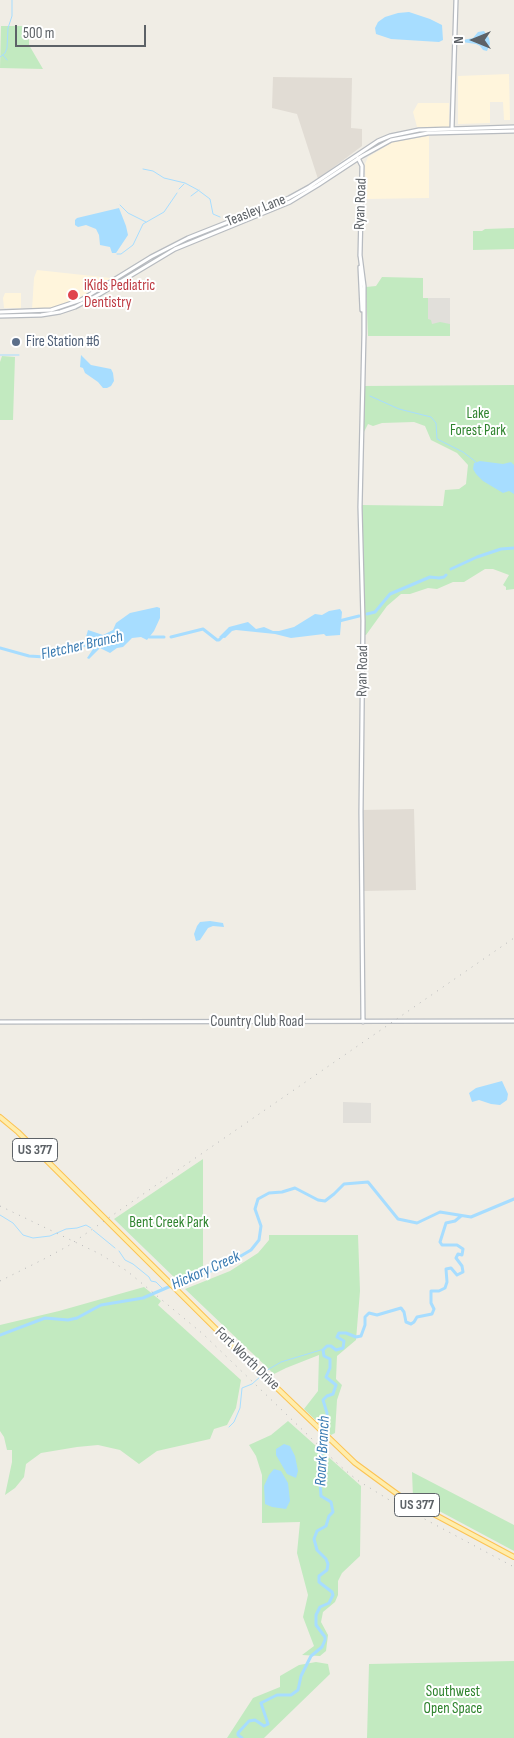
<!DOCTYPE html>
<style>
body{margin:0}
#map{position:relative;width:514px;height:1738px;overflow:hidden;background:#f0ede5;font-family:"Sofia Sans Condensed",sans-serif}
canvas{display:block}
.north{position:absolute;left:449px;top:15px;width:50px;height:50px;-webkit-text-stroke:4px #fff;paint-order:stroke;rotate:270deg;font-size:14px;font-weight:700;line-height:20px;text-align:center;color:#5d6267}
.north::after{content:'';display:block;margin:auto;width:18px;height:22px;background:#5d6267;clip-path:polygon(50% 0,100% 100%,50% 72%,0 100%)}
.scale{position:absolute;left:15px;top:25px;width:131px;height:22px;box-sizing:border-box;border:2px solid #5d6267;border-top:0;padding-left:6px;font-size:15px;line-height:18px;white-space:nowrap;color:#5d6267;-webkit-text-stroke:4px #fff;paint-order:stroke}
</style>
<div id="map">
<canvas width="514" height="1738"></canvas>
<div class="north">N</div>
<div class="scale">500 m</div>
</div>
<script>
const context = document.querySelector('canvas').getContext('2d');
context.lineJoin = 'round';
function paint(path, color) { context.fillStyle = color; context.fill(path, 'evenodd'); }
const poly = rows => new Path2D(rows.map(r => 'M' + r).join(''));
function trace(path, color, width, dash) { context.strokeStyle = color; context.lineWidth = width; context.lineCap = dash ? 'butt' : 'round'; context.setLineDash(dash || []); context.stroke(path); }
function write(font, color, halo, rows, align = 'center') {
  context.font = font + ' "Sofia Sans Condensed",sans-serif'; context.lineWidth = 4; context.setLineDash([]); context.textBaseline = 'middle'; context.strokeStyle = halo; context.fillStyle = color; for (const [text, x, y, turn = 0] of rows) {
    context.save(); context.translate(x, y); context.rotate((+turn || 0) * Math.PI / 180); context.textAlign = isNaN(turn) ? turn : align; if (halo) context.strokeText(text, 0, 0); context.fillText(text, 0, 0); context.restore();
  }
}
const commercial = poly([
 [509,74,510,120,504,120,503,102,490,102,490,123,458,124,458,76],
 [418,103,449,103,449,127,417,127,413,112],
 [429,136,429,198,366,199,365,164,368,157,393,142],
 [37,270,111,278,75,301,62,306,32,310,34,278],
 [5,293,21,293,21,308,4,308,3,298]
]);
const industrial = poly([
 [428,298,450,298,450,324,428,324],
 [343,1102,371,1103,371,1123,343,1123]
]);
const education = poly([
 [273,77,352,78,351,128,362,129,362,146,318,179,297,114,272,108],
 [414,809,416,890,363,891,361,810]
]);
const green = poly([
 [1,26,29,26,29,45,43,69,0,68],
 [514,228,514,249,473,250,473,231,482,231,485,229],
 [382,277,423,278,423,298,428,298,428,319,431,320,432,324,440,322,450,324,450,336,368,336,366,287,376,286],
 [2,356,15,357,13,420,0,420,0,362],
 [514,385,514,589,506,590,506,587,503,585,509,575,493,569,485,569,464,582,453,582,437,589,428,588,410,594,401,594,387,606,366,635,364,635,361,505,443,506,445,490,459,489,466,484,468,465,457,453,431,440,425,426,414,422,382,423,373,426,368,424,364,432,364,386],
 [203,1159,203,1273,178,1281,114,1219],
 [269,1235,358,1235,360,1291,356,1340,337,1356,336,1379,342,1385,337,1400,335,1433,331,1435,304,1409,318,1391,319,1355,286,1368,274,1374,185,1289,230,1271,258,1253,269,1240],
 [144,1287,161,1301,158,1305,241,1380,236,1408,227,1425,214,1429,210,1439,157,1451,139,1464,120,1450,98,1445,77,1447,41,1453,26,1464,24,1477,15,1488,5,1495,12,1462,12,1450,7,1450,4,1437,0,1431,0,1325,59,1311],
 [288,1421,361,1486,360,1556,342,1573,338,1581,338,1595,335,1602,323,1612,321,1622,328,1635,326,1651,320,1656,302,1655,314,1646,303,1617,308,1595,297,1553,300,1522,262,1523,262,1475,256,1456,249,1445,271,1435],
 [412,1472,514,1525,514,1551,413,1497],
 [514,1661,514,1738,367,1738,369,1664],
 [316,1662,328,1664,330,1674,264,1738,227,1738,253,1698,280,1687,280,1676,299,1665]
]);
const water = poly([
 [409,12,430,19,442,25,443,40,439,42,391,39,376,34,375,28,378,22,385,17,398,13],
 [484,31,489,38,490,44,487,51,483,50,480,46,476,44,462,42,463,40,473,38,478,32],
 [119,208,126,226,128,235,116,253,112,253,110,247,100,245,99,235,96,229,86,225,78,227,75,225,75,220,77,218],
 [81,355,91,365,111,369,113,373,114,381,111,386,107,388,103,388,98,382,85,373,83,368,80,367],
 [480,461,503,464,511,462,514,465,514,494,509,491,503,493,483,481,476,474,473,469,474,463],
 [157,607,160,608,160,618,154,631,147,640,141,637,132,638,123,647,117,648,110,653,100,648,89,659,87,658,93,649,93,646,85,647,88,642,86,637,88,630,103,635,113,630,116,623,130,613],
 [340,609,342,612,340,635,326,636,324,634,291,638,275,634,236,630,232,631,225,638,219,637,229,627,248,622,256,629,264,627,273,631,279,631,294,627,315,614,322,615,329,611],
 [210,921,223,923,224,927,213,926,208,928,200,940,196,941,194,934,197,926,200,922],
 [502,1081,508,1094,507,1100,500,1105,491,1104,479,1100,472,1102,469,1093,476,1088],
 [284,1444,290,1446,295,1456,298,1471,296,1478,287,1474,276,1455,276,1449],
 [274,1469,281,1471,288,1483,290,1501,286,1509,272,1507,265,1504,264,1486,269,1475]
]);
const stream = poly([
 [3,55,7,60],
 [0,57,5,53,7,48,8,28,12,16,12,0],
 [143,169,153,171,164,178,185,183,198,190,210,199,213,214,220,217],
 [179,189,184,184],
 [191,196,199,190],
 [120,205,128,213,146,222],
 [117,254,121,254,133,245,143,224,164,212,177,193],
 [0,355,19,355],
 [370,396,399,409,431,417,436,423,437,439,463,452,476,462],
 [0,1215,13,1223,23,1235,33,1238,50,1236,66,1229,77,1228,86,1225,91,1228],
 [93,1230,115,1248],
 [119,1251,125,1260,133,1264,149,1277,151,1281,156,1282,163,1289],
 [229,1427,234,1422,240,1408,242,1388,252,1384,269,1369,281,1362,324,1349]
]);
const river = poly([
 [451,569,477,557,501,549,514,548],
 [367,614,375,612,390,594,430,577,439,578,444,577,446,575],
 [339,621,359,616],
 [147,635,149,637,164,637],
 [171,637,203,629,217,640,219,640,224,635],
 [0,648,29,656,45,657,89,644],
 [0,1335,45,1318,68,1320,77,1318,101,1305,143,1298,187,1279,222,1267,251,1250,259,1240,261,1226,255,1209,258,1199,269,1193,282,1192,295,1188,318,1200,325,1201,334,1194,344,1184,368,1182,398,1219,417,1223,440,1212,471,1217,514,1199],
 [242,1738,238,1735,238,1733,249,1721,255,1720,264,1726,268,1724,261,1703,277,1695,291,1695,298,1690,301,1676,311,1656,322,1647,325,1640,325,1637,316,1625,316,1615,320,1607,329,1603,333,1595,332,1592,319,1582,319,1576,327,1570,328,1564,326,1559,317,1550,314,1539,317,1531,326,1526,329,1516,333,1512,331,1502,321,1496,319,1470,327,1418,327,1413,323,1400,327,1396,333,1394,336,1385,326,1377,330,1368,330,1359,324,1356,323,1350,327,1346,331,1346,336,1350,343,1348,344,1341,337,1337,339,1333,346,1333,356,1337,361,1336,365,1325,365,1317,369,1313,377,1315,401,1308,404,1312,406,1322,411,1324,414,1322,417,1317,432,1314,434,1309,431,1303,431,1291,439,1291,445,1288,447,1282,446,1269,451,1268,457,1275,463,1272,462,1266,456,1258,458,1254,462,1255,463,1249,457,1245,442,1245,440,1242,446,1223,455,1221,461,1216]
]);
const secondary = poly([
 [452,129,456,0],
 [358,158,362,166,360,256],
 [360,255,364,286,364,334,360,507,363,621,361,812,363,1022],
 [360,267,362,310],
 [0,312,51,310,81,300,151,257,188,238,289,198,309,187,378,141,390,136,419,130,514,127],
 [0,316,41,315,60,312,75,307,100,294,175,249,290,202,318,185,362,156,391,140,428,133,514,131],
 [0,1022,514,1021]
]);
const primary = poly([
 [0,1117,18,1132,225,1338,355,1463,400,1496,514,1557]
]);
const rail = poly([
 [0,1206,100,1254,127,1271,203,1334,339,1465,357,1480,391,1501,514,1567],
 [0,1281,44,1259,68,1246,514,938]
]);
const markers = [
 [73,295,6,"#e0444e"],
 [16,342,5,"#5c6f8a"]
];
const shields = [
 [35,1150,45],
 [417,1505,45]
];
const shieldNames = [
 ["US 377",35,1150],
 ["US 377",417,1505]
];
const streetNames = [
 ["Ryan Road",361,204,-88],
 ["Teasley Lane",256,211,-22],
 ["Ryan Road",363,671,-89],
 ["Country Club Road",257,1022],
 ["Fort Worth Drive",247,1359,44]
];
const healthNames = [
 ["iKids Pediatric",84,286],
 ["Dentistry",84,303]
];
const serviceNames = [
 ["Fire Station #6",26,342]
];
const parkNames = [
 ["Lake",478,414],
 ["Forest Park",478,431],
 ["Bent Creek Park",169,1223],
 ["Southwest",453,1692],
 ["Open Space",453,1709]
];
const waterNames = [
 ["Fletcher Branch",82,646,-13],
 ["Hickory Creek",206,1271,-24],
 ["Roark Branch",323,1451,-87]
];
paint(commercial, '#fff5dc');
paint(industrial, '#e1dfda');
paint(education, '#e1dcd4');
paint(green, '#c2eac0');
paint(water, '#a7ddff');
trace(stream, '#a7ddff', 1);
trace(river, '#a7ddff', 3);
trace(secondary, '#b7bbc0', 5.5);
trace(primary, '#fcc353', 6);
trace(secondary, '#fff', 3);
trace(primary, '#ffedac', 4);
trace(rail, '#b6b7b8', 1, [1, 6]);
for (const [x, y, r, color] of markers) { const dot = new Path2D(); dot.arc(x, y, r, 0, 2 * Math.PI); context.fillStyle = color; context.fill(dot); trace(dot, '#fff', 2); }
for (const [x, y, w] of shields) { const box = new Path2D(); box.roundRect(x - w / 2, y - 11.5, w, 23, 4); context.fillStyle = '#fff'; context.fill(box); trace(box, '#5d6267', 1); }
write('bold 14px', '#5d6267', null, shieldNames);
write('15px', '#5d6267', '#fff', streetNames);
write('15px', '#be3a42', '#fff', healthNames, 'left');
write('15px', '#4e5e75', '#fff', serviceNames, 'left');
write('15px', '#2f842e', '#fff', parkNames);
write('italic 16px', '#387ab1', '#fff', waterNames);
</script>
